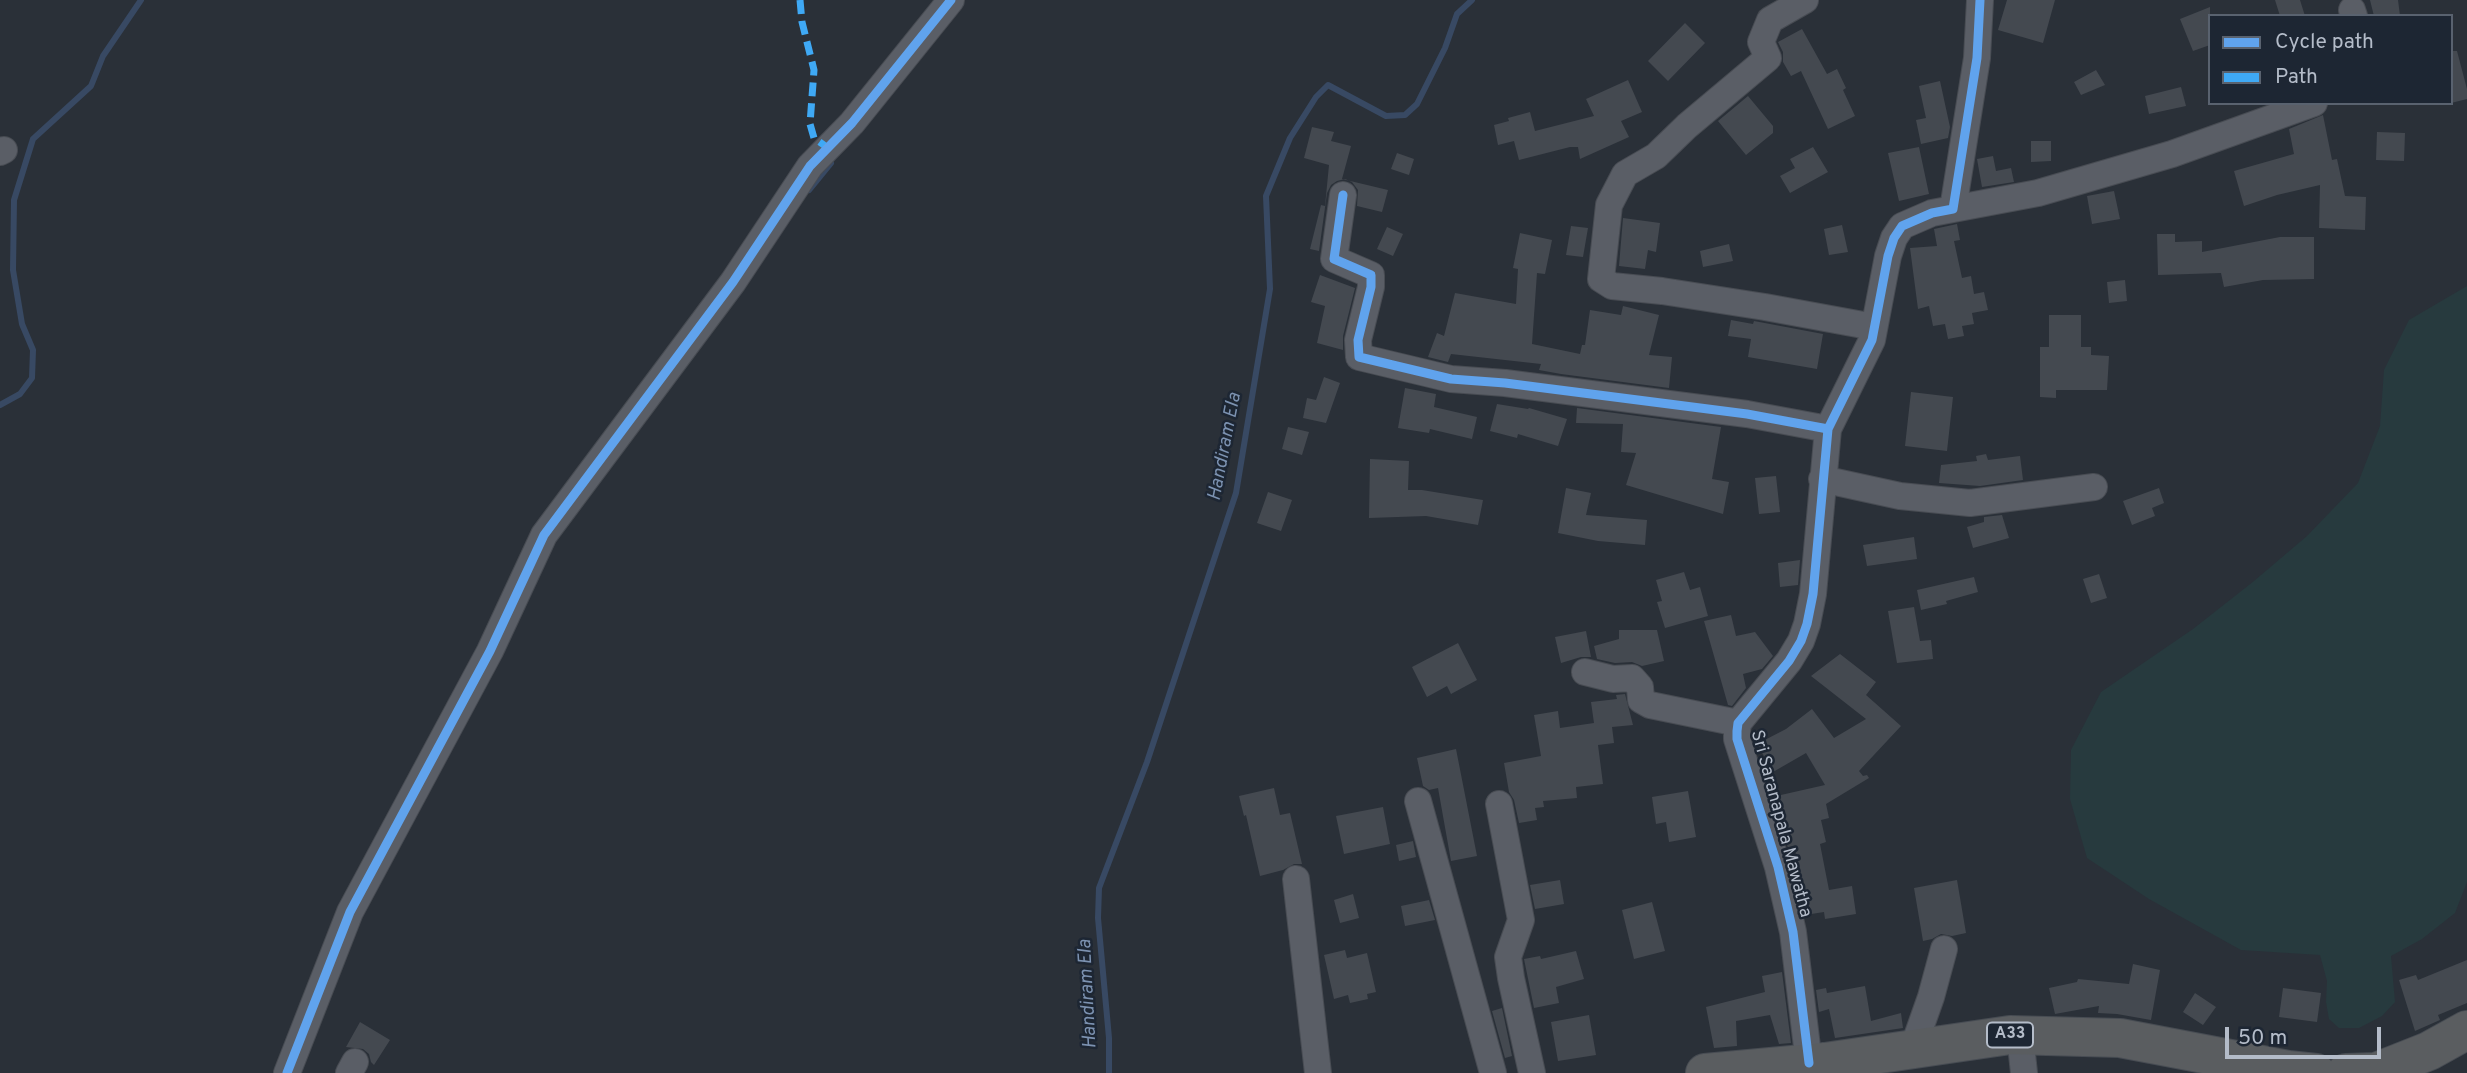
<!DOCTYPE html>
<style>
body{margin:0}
#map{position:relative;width:2467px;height:1073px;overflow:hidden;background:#2a3038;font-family:Overpass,sans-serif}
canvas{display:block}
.legend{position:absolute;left:2208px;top:14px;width:245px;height:91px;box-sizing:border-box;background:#1d2633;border:2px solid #59626f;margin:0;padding:9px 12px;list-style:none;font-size:21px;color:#b4bcc9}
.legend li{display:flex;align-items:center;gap:14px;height:35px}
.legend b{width:35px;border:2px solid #59626f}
.scale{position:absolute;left:2225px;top:1027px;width:156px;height:32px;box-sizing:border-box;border:4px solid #b4bcc9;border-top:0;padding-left:9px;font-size:21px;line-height:24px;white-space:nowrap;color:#b4bcc9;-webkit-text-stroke:5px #1d2633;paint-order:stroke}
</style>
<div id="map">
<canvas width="2467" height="1073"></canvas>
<ul class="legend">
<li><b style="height:9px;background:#60a3ed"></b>Cycle path</li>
<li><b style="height:9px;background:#3fa9f5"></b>Path</li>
</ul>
<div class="scale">50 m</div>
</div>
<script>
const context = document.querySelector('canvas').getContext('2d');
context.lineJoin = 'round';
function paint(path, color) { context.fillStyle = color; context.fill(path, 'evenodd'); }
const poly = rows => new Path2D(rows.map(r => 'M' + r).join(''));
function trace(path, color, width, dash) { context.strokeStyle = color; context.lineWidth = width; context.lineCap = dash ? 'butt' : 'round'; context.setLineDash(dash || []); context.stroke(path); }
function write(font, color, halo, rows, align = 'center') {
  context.font = font + ' Overpass,sans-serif'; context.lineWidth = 5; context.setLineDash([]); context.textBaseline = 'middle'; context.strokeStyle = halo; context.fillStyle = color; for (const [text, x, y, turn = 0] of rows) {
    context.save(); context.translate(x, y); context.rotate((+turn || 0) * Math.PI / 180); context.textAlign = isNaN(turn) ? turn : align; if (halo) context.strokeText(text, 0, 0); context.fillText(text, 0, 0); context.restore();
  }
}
const green = poly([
 [2467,286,2467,882,2455,913,2422,939,2391,956,2395,1002,2382,1016,2359,1028,2339,1028,2329,1019,2326,1002,2327,981,2320,955,2241,950,2149,899,2087,858,2070,799,2071,750,2101,692,2193,629,2254,581,2307,536,2358,483,2380,426,2384,370,2409,320]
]);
const stream = poly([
 [809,190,831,163],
 [0,405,20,394,32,378,33,350,22,324,13,270,14,200,33,139,91,86,103,56,141,0],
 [1109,1073,1109,1038,1098,918,1099,888,1147,762,1236,493,1270,289,1266,196,1290,138,1316,97,1328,85,1386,116,1405,115,1417,104,1445,48,1457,14,1472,0]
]);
const building = poly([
 [2007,0,2055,0,2043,43,1998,30],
 [2275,0,2300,0,2305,16,2280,16],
 [2370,0,2398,0,2400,16,2374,16],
 [2210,7,2210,45,2193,51,2180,19],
 [1685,23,1705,43,1668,81,1648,61],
 [1802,29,1827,74,1837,69,1846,88,1843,90,1855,116,1828,129,1801,71,1791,76,1783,62,1783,52,1778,42],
 [2451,51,2457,51,2467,89,2467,99,2451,103],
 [2096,70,2105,85,2081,95,2074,82],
 [1628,80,1642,112,1621,121,1629,137,1580,159,1578,147,1570,147,1519,160,1514,141,1498,145,1494,125,1509,121,1508,118,1530,112,1535,131,1594,116,1586,99],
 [1940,81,1950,127,1948,138,1921,144,1916,120,1926,118,1919,86],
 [2181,87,2186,106,2149,114,2145,96],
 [1748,96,1773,126,1773,133,1746,155,1718,121],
 [2323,115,2332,160,2337,159,2345,196,2366,197,2365,230,2319,228,2320,185,2277,195,2244,206,2234,171,2294,154,2289,129],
 [1312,127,1334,132,1331,141,1351,146,1342,179,1388,190,1382,212,1357,206,1358,190,1352,182,1345,179,1337,181,1331,185,1327,193,1319,251,1310,249,1321,205,1325,206,1329,165,1304,158],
 [2377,132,2405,133,2404,161,2376,160],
 [2031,141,2051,141,2051,161,2031,162],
 [1813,147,1828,172,1790,193,1780,176,1795,168,1790,159],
 [1919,147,1929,194,1899,201,1888,153],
 [1397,153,1414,159,1409,175,1391,169],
 [1993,156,1996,171,2011,168,2014,182,1982,187,1977,159],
 [2114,191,2120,219,2092,224,2087,196],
 [1623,218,1660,223,1656,252,1648,250,1645,269,1619,266],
 [1957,224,1960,240,1954,241,1962,278,1971,276,1974,294,1984,292,1988,310,1972,313,1974,324,1962,326,1964,336,1948,339,1945,324,1933,326,1929,306,1918,309,1910,248,1937,246,1934,229],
 [1842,225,1848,252,1829,255,1824,229],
 [1571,226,1588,228,1583,257,1566,255],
 [1387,227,1403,234,1393,256,1377,249],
 [1520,233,1552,240,1545,274,1537,273,1532,344,1580,354,1582,345,1585,345,1590,310,1621,315,1623,306,1659,315,1649,355,1672,357,1669,388,1561,374,1539,370,1541,364,1451,354,1448,362,1428,357,1437,333,1444,336,1455,293,1516,304,1518,269,1513,268],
 [2157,234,2175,234,2175,242,2202,241,2202,252,2280,237,2314,237,2314,279,2263,280,2224,287,2221,273,2158,275],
 [1729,244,1733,261,1703,267,1700,251],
 [1320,275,1355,288,1343,336,1343,350,1317,343,1325,306,1311,302],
 [2125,280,2127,301,2109,303,2107,282],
 [2049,315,2081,315,2081,347,2091,347,2091,355,2109,356,2107,390,2056,390,2056,398,2040,397,2040,347,2049,347],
 [1731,320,1753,324,1754,321,1823,334,1817,369,1748,357,1751,339,1728,336],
 [1324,377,1340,383,1326,423,1303,418,1307,398,1316,400],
 [1405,388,1436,394,1434,407,1477,417,1472,439,1430,429,1429,433,1398,428],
 [1911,392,1953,397,1947,451,1905,446],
 [1497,404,1528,409,1529,408,1567,419,1558,446,1518,434,1517,438,1490,431],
 [1577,408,1721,427,1712,479,1729,482,1723,514,1626,485,1636,453,1621,452,1623,424,1576,423],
 [1288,427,1309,432,1302,455,1282,449],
 [1986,454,1988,460,2020,456,2023,480,1980,486,1939,483,1941,465,1977,461,1976,456],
 [1370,459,1409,461,1408,490,1422,490,1483,500,1478,525,1426,516,1369,518],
 [1776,476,1780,512,1759,514,1755,478],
 [1566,488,1591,493,1586,515,1647,520,1645,545,1598,541,1558,533],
 [2159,488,2164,503,2152,508,2155,516,2132,525,2123,501],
 [1268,492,1292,500,1281,531,1257,523],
 [2002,515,2009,538,1973,548,1967,527,1984,522,1984,517],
 [1914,537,1917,559,1867,566,1863,545],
 [1800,560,1798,585,1780,587,1778,563],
 [1684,572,1690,590,1700,587,1708,616,1665,628,1657,602,1662,601,1656,580],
 [2099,574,2107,598,2091,603,2083,579],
 [1974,577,1978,592,1946,601,1947,604,1921,610,1917,590],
 [1914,607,1920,641,1931,640,1933,659,1897,663,1888,611],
 [1731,615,1736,636,1755,632,1773,656,1762,669,1743,674,1746,688,1732,706,1728,705,1704,621],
 [1619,630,1657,630,1664,661,1642,666,1632,662,1615,663,1597,659,1594,646,1619,639],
 [1586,631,1591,657,1581,657,1561,663,1555,637],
 [1458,643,1477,680,1451,694,1447,686,1427,697,1412,667],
 [1840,654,1876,682,1866,695,1901,726,1859,771,1863,776,1867,775,1869,778,1826,804,1829,818,1821,820,1826,842,1820,844,1829,890,1852,886,1856,914,1825,919,1824,912,1805,915,1795,849,1789,851,1772,797,1825,785,1806,753,1773,772,1757,744,1786,729,1812,709,1834,738,1866,719,1811,676],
 [1625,694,1633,725,1612,727,1614,743,1598,745,1603,784,1576,787,1577,798,1543,801,1544,807,1535,808,1537,820,1519,823,1514,800,1509,792,1504,763,1541,756,1534,715,1558,711,1560,728,1594,723,1591,702,1617,699,1616,695],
 [1456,749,1477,856,1451,861,1438,788,1429,790,1423,786,1417,758],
 [1274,788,1280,815,1290,813,1302,864,1294,864,1283,870,1260,876,1246,815,1244,816,1239,796],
 [1688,791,1696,837,1669,842,1666,822,1656,824,1652,797],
 [1383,807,1390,844,1344,854,1336,816],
 [1413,841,1416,857,1399,861,1396,845],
 [1560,880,1564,904,1535,909,1530,885],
 [1957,880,1966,933,1952,936,1941,934,1932,939,1923,941,1914,888],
 [1353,894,1359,918,1340,923,1334,900],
 [1429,900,1435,920,1405,926,1401,906],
 [1652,902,1665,951,1634,959,1622,910],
 [1345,950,1347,958,1367,953,1376,992,1367,994,1368,999,1350,1003,1348,995,1334,999,1324,955],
 [1576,951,1584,979,1556,987,1559,1003,1534,1008,1524,959,1540,956,1541,959],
 [2467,960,2467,1003,2438,1015,2440,1020,2415,1031,2399,980,2416,975,2418,980],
 [2133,964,2160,970,2151,1020,2117,1014,2098,1013,2099,1006,2055,1014,2049,988,2077,982,2078,979,2129,984],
 [1782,972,1791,1043,1779,1044,1770,1015,1736,1021,1737,1046,1714,1048,1706,1007,1765,992,1762,976],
 [1865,986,1871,1021,1901,1013,1903,1028,1835,1038,1829,1009,1819,1012,1816,990,1826,988,1827,993],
 [2283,988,2321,993,2317,1022,2279,1017],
 [2195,993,2216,1007,2203,1025,2183,1012],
 [1502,1008,1512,1056,1505,1058,1492,1011],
 [1589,1015,1596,1055,1558,1061,1551,1022],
 [360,1022,390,1040,374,1065,371,1062,369,1054,363,1049,346,1047]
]);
const minor = poly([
 [1805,0,1770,20,1761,42,1768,58,1687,126,1656,156,1625,174,1609,205,1601,279,1612,286,1662,291,1765,307,1874,327],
 [2352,10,2354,16],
 [0,152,4,150],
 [1343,195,1334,259,1371,275,1371,287,1358,340,1359,357,1451,379,1505,383,1747,414,1828,429],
 [1953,209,2038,193,2172,154,2314,103],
 [1822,479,1900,496,1970,503,2094,487],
 [1585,672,1613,679,1632,678,1640,687,1641,700,1650,705,1738,723],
 [1418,801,1493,1073],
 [1499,804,1521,920,1508,957,1511,978,1532,1073],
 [1296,879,1318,1073],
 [2020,1035,2024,1073],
 [1913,1048,1931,997,1944,949],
 [1809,1063,1793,932,1778,867,1737,739,1737,731,1738,723,1789,661,1801,641,1807,624,1813,594,1828,429,1872,340,1888,256,1894,238,1902,226,1932,213,1953,209,1977,58,1980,0],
 [287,1073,350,912,490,651,544,535,733,282,810,166,852,123,951,0],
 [349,1073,355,1062]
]);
const highway = poly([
 [1705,1073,1825,1062,2010,1035,2120,1038,2288,1070,2316,1073],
 [2346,1073,2376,1072,2429,1051,2467,1030]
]);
const quiet = poly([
 [800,0,802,22,814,70,810,124,814,138,828,148]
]);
const cycleway = poly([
 [1343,195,1334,259,1371,275,1371,287,1358,340,1359,357,1451,379,1505,383,1747,414,1828,429],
 [1809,1063,1793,932,1778,867,1737,739,1737,731,1738,723,1789,661,1801,641,1807,624,1813,594,1828,429,1872,340,1888,256,1894,238,1902,226,1932,213,1953,209,1977,58,1980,0],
 [287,1073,350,912,490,651,544,535,733,282,810,166,852,123,951,0]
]);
const shields = [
 [2010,1035,46]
];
const shieldNames = [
 ["A33",2010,1035]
];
const streetNames = [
 ["Sri Saranapala Mawatha",1780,824,75]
];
const waterNames = [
 ["Handiram Ela",1226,447,-79],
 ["Handiram Ela",1089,994,-93]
];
paint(green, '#273a3e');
trace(stream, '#384963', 6);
paint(building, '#444950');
trace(minor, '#484c53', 28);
trace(highway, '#474c53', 40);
trace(minor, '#5a5e66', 26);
trace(highway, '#5a5d60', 38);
trace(quiet, '#3fa9f5', 7, [14, 7]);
trace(cycleway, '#60a3ed', 9);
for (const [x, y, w] of shields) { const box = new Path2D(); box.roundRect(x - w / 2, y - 12.5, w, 25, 5); context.fillStyle = '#1d2633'; context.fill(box); trace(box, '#b4bcc9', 2); }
write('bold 16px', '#b4bcc9', null, shieldNames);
write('18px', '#b4bcc9', '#1d2633', streetNames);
write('italic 19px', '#7c92b1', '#1d2633', waterNames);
</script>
